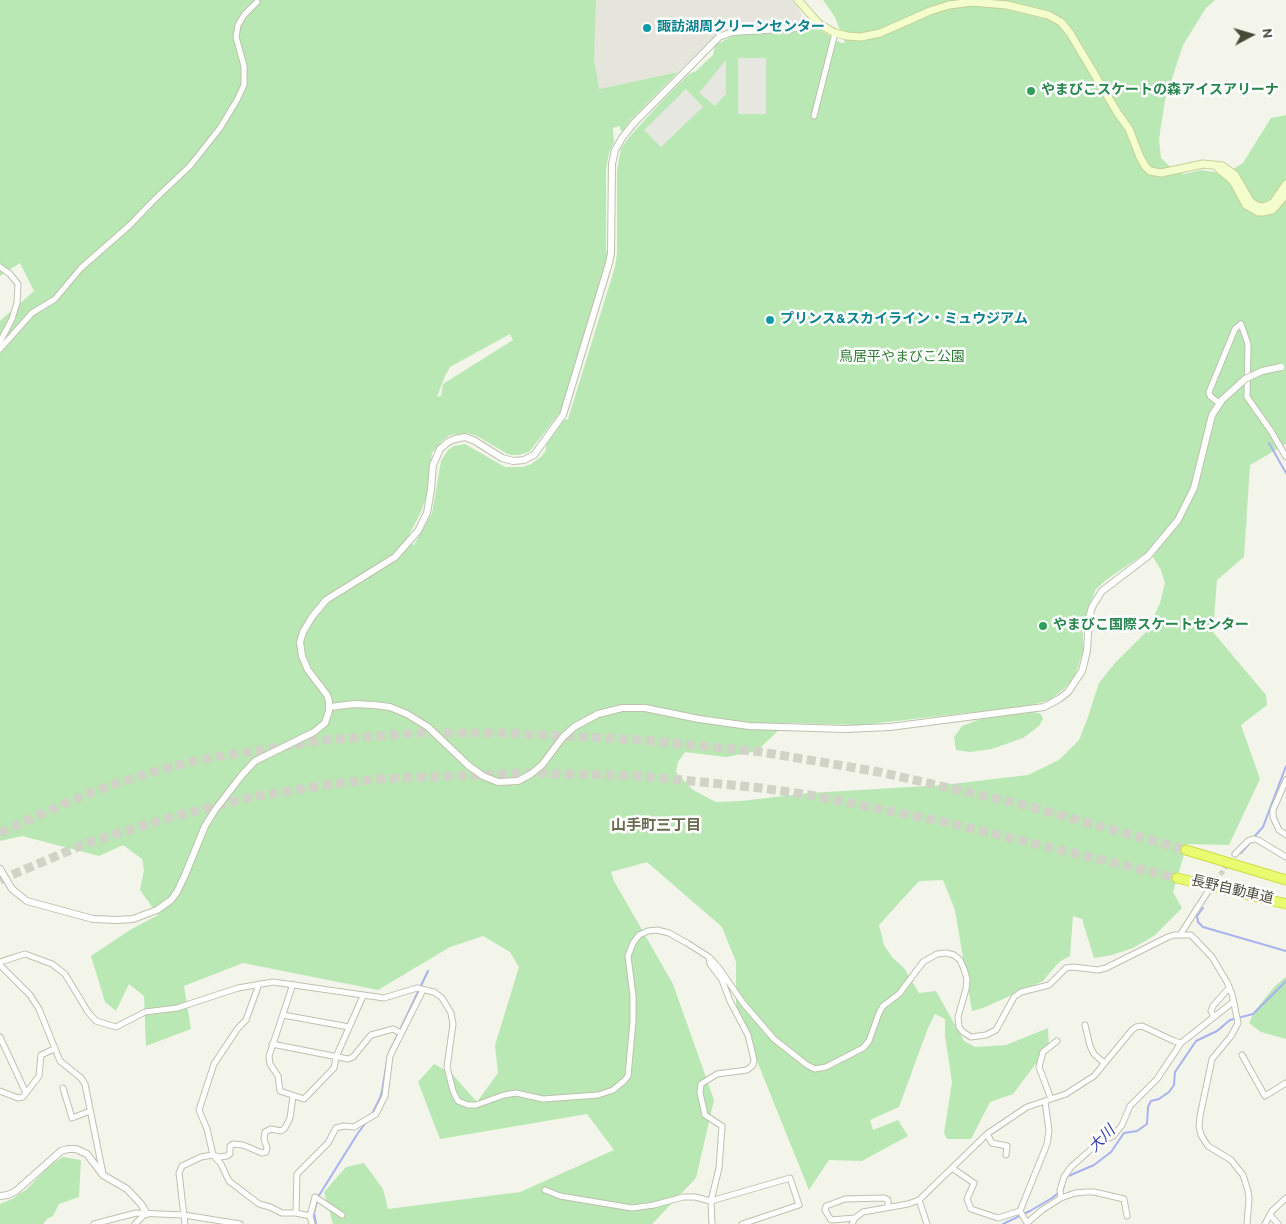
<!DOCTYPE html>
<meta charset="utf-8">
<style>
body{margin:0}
#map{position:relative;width:1286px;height:1224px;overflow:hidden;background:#f3f5eb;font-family:Overpass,sans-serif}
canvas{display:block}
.north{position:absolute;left:1226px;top:10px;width:50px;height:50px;-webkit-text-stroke:4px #fff;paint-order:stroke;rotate:84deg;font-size:14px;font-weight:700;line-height:20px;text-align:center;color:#484938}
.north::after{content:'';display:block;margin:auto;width:18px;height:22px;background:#484938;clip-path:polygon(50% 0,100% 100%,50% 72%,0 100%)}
</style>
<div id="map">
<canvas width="1286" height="1224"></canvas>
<div class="north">N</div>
</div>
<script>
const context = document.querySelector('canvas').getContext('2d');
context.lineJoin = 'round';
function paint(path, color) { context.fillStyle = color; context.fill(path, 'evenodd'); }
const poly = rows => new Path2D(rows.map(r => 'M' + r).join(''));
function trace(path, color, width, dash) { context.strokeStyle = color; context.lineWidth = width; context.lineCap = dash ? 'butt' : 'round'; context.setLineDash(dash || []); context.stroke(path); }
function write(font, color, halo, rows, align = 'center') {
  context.font = font + ' Overpass,"Noto Sans JP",sans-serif'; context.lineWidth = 5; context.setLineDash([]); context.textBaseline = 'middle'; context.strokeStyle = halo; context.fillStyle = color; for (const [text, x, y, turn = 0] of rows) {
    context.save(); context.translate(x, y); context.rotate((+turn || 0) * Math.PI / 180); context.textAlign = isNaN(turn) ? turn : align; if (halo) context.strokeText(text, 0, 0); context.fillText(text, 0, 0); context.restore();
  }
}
const industrial = poly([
 [580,0,793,0,802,14,800,20,806,21,805,24,760,25,758,23,731,28,722,31,709,41,678,72,595,90]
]);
const green = poly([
 [0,0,596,0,594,59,599,89,678,72,628,123,623,131,620,130,620,126,613,128,614,142,609,153,606,169,606,251,607,253,605,268,562,410,529,452,519,455,510,455,504,452,477,436,467,433,450,435,443,440,432,453,427,495,421,512,409,535,410,543,414,545,432,513,441,461,448,450,454,446,465,444,505,467,523,467,531,464,541,457,546,450,546,445,564,420,568,419,615,267,617,253,617,171,621,148,631,135,665,98,689,74,696,71,713,55,715,45,735,35,798,31,815,27,841,43,845,43,835,17,823,0,1215,0,1206,8,1183,45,1165,100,1159,139,1161,158,1176,172,1184,174,1201,170,1215,172,1220,175,1225,174,1243,163,1271,118,1286,115,1286,444,1250,465,1244,557,1217,580,1213,632,1266,695,1267,705,1241,725,1260,779,1229,845,1187,844,1173,892,1182,908,1154,936,1133,948,1112,955,1094,958,1082,919,1073,916,1070,956,1059,962,1043,981,983,1008,972,1011,955,910,943,880,919,881,879,925,884,945,892,957,904,968,919,993,936,991,964,1041,975,1047,1006,1045,1048,1028,1049,1046,1013,1094,990,1102,971,1139,947,1139,944,1133,952,1082,945,1036,945,1019,935,1014,928,1028,899,1107,870,1120,873,1130,898,1120,908,1136,862,1161,829,1160,809,1190,736,1009,736,962,722,927,647,862,611,872,614,881,673,984,714,1100,696,1178,652,1224,333,1224,324,1192,346,1167,364,1163,383,1189,388,1209,520,1192,614,1150,587,1114,440,1139,418,1082,434,1064,452,1074,477,1102,498,1073,495,1045,519,967,510,952,483,936,450,947,378,990,243,963,184,986,191,1029,146,1046,144,996,129,984,116,1011,105,1002,91,956,130,930,158,915,140,890,144,870,142,859,123,845,99,856,22,836,0,841,0,321,34,291,20,263,0,276],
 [510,334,513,340,443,384,441,396,437,397,445,376,450,367],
 [1144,554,1153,557,1161,570,1165,583,1160,603,1147,631,1115,663,1099,683,1087,720,1079,740,1059,760,1028,775,943,785,810,793,741,801,716,802,693,790,676,772,678,762,685,752,726,757,757,751,786,723,861,725,1001,709,1027,706,1050,700,1067,686,1075,676,1083,651,1083,629,1087,611,1096,589,1106,580],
 [1031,711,1041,714,1043,719,1039,726,1023,738,992,749,970,752,956,750,954,737,962,726,992,715],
 [1286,977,1286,1039,1261,1032,1249,1023,1254,1012,1262,1002,1275,986],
 [63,1157,81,1160,79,1197,59,1204,53,1216,47,1219,43,1224,0,1224,0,1204,12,1199,27,1189,50,1165]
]);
const parking = poly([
 [738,58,766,58,766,114,738,114],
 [726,60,726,94,715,106,699,93],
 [686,89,703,107,661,147,644,130]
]);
const stream = poly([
 [1269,443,1286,473],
 [1253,838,1263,827,1286,766],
 [1241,853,1249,844],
 [1203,908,1197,916,1198,922,1203,927,1286,951],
 [372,1114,380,1098,382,1091,388,1055,428,971],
 [1066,1177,1094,1165,1111,1152,1124,1133,1137,1131,1147,1124,1148,1107,1151,1101,1159,1099,1169,1092,1174,1085,1175,1072,1196,1041,1217,1031,1230,1020,1253,1014,1286,981],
 [316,1224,314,1213,318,1197,358,1133,368,1120],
 [1003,1224,1030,1211,1052,1198,1063,1189,1064,1186]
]);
const minorTunnel = poly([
 [1207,893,1235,854]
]);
const motorwayTunnel = poly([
 [0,833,72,800,118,783,163,769,203,759,325,740,417,733,507,733,643,740,762,752,821,762,879,772,1024,805,1186,850],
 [0,880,87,843,175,816,252,797,333,784,378,779,526,773,641,776,761,788,810,795,945,822,1177,878]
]);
const minor = poly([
 [814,116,835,33],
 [0,267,10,274,18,284,17,303,12,319,0,342],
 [0,349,32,313,55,299,81,268,130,225,155,199,190,166,220,128,237,100,244,85,244,66,236,37,238,25,244,15,257,2],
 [1219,403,1210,396,1209,392,1235,329,1241,324,1248,344,1247,397,1271,431,1286,457],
 [1286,780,1273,810,1273,817,1279,830,1286,835],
 [1235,854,1248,841,1253,839,1258,840,1286,857],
 [1180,935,1207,893],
 [709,957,710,964,722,980,730,1001,748,1035,754,1060,753,1065,747,1070,717,1074,701,1084,700,1093,705,1115,722,1126,719,1168,711,1201,790,1178,799,1205,742,1224],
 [0,962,25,954,52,964,65,974,88,1012,96,1021,116,1027,145,1012,177,1008,238,988,273,982,384,998,417,988,434,992,442,998,451,1013,453,1024,447,1067,453,1091,458,1101,468,1105,476,1105,504,1095,516,1093,543,1099,598,1095,613,1090,624,1081,628,1076,633,1021,633,996,628,956,633,943,639,935,648,931,657,930,669,933,687,943,709,957,719,968,743,1003,774,1039,807,1065,815,1069,826,1067,863,1048,869,1041,879,1013,883,1006,899,994,923,962,937,954,946,953,954,955,960,960,964,969,967,979,966,989,958,1017,959,1027,963,1032,971,1037,986,1035,996,1030,1014,997,1021,992,1049,985,1066,968,1073,967,1098,970,1106,968,1168,937,1174,935,1191,935,1212,957,1227,982,1232,994,1238,1023,1231,1036,1212,1059,1200,1116,1199,1127,1201,1135,1208,1146,1231,1160,1243,1175,1248,1191,1249,1199,1247,1224],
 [0,965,30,995,39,1009,60,1061,81,1078,85,1084,103,1174],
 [259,984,246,1020,238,1028,214,1064,199,1110,207,1129,213,1155,221,1164,229,1181,259,1204,270,1207,282,1213,296,1213,310,1216,312,1224],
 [293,984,269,1056,270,1064,278,1076,280,1091,304,1099,334,1068,336,1057,363,996],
 [283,1015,349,1027],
 [1214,1017,1211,1011,1213,1006,1229,988],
 [1085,1025,1090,1046,1094,1054,1104,1063],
 [0,1037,26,1093],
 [272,1044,348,1059,353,1057,371,1035,393,1029,401,1033],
 [1242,1055,1265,1096,1286,1083],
 [63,1088,72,1118,90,1111],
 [0,1091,18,1098,23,1097,39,1076,41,1055,54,1049],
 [1051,1099,1039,1067,1043,1052,1057,1041],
 [987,1134,992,1143,1007,1146,1006,1155],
 [952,1168,974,1183,967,1199,971,1209,998,1218,1020,1211,1027,1223,1042,1210,1061,1198,1075,1193,1086,1192,1094,1192,1124,1199,1127,1216],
 [545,1190,560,1196,632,1208,654,1205,683,1197,695,1197,711,1201,712,1224],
 [1061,1198,1060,1190,1064,1177,1071,1167,1097,1144,1113,1136,1122,1125,1130,1106,1157,1079,1181,1043,1233,1002],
 [919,1200,927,1224],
 [1020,1211,1047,1144,1049,1131,1045,1101],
 [296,1213,297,1174,328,1143,336,1128,344,1126,354,1127,376,1114,385,1096,390,1056,423,990],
 [1270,1215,1278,1224],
 [310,1216,315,1197,342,1215],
 [855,1218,831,1220,825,1210,826,1206,845,1199,884,1198,888,1200,888,1207],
 [94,1224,136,1213,184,1215,240,1224],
 [135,1224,145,1214],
 [185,1224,179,1173,182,1166,201,1157,213,1155,220,1157,227,1156,230,1154,230,1146,233,1144,243,1145,262,1153,266,1152,267,1148,264,1139,265,1132,271,1129,281,1131,285,1128,290,1118,293,1096],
 [852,1224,855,1218,863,1212,908,1204,919,1200,987,1134,1027,1107,1066,1094,1094,1076,1132,1030,1136,1027,1142,1026,1174,1041,1181,1043],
 [1265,1224,1272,1211,1286,1198]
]);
const tertiary = poly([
 [330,707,354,704,374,705,390,707,407,714,428,727,469,766,483,776,498,782,518,781,531,774,542,765,563,737,574,727,598,714,622,708,645,708,699,719,749,726,845,729,890,727,1044,707,1059,699,1068,692,1082,671,1087,651,1089,618,1092,607,1102,591,1148,556,1178,520,1194,488,1212,415,1222,400],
 [0,869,12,889,27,901,93,919,117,920,133,919,157,910,171,900,177,892,185,875,205,826,215,810,242,775,255,761,314,732,325,723,329,711,329,701,327,695,308,670,302,656,300,642,303,632,312,617,326,600,395,557,418,531,427,513,431,489,433,465,440,449,448,442,455,439,465,437,475,441,502,458,513,461,524,460,534,455,563,415,609,263,611,253,612,164,615,150,622,138,633,124,719,37,732,32,798,28,819,24],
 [0,1196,8,1195,16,1191,61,1151,68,1149,76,1149,87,1154,103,1175,127,1189,141,1204,147,1214]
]);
const secondary = poly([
 [798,0,819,24,835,33,847,36,861,37,880,33,930,11,949,5,972,2,1007,5,1048,15,1061,22,1070,33,1117,112,1129,129,1140,157,1145,166,1150,171,1161,173,1203,164,1222,166,1235,175,1250,201,1255,205,1262,207,1267,206,1273,203,1286,184],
 [1218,168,1233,181,1246,205,1258,212,1263,212,1272,210,1276,206,1286,194]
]);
const motorway = poly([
 [1186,850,1286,880],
 [1177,878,1286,904]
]);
const tertiaryBridge = poly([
 [1222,400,1245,379,1262,371,1281,367]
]);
const markers = [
 [647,28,5,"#0f9aa8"],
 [1031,91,5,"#2e9e5b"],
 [770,320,5,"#0f9aa8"],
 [1043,626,5,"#2e9e5b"]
];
const cultureNames = [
 ["諏訪湖周クリーンセンター",657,28],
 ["プリンス&スカイライン・ミュウジアム",780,320]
];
const leisureNames = [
 ["やまびこスケートの森アイスアリーナ",1041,91],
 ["やまびこ国際スケートセンター",1053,626]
];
const parkNames = [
 ["鳥居平やまびこ公園",902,358]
];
const streetNames = [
 ["長野自動車道",1232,891,13]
];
const neighbourhoodNames = [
 ["山手町三丁目",656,827]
];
const waterNames = [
 ["大川",1103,1140,-45]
];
paint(industrial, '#e5e5dc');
paint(green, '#b9e8b4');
paint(parking, '#e7e7e2');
trace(stream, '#a9b2f0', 2);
trace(minorTunnel, '#d1d3c7', 5, [5, 2.5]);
trace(motorwayTunnel, '#d1d3c7', 9, [9, 4.5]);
trace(minor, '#bec1ad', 7);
trace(tertiary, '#bec1ad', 8);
trace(secondary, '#c6d199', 9);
trace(motorway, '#cddc3e', 11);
trace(minor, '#fff', 5);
trace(tertiary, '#fff', 6);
trace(secondary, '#f3fecc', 7);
trace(motorway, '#e9fc6f', 9);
trace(tertiaryBridge, '#bec1ad', 8, []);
trace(tertiaryBridge, '#fff', 6);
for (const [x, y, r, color] of markers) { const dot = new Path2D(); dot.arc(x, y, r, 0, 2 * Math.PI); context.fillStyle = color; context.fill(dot); trace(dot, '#fff', 2); }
write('bold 14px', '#0d838f', '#fff', cultureNames, 'left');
write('bold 14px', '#27864d', '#fff', leisureNames, 'left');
write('14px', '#2b7c32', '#fff', parkNames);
write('14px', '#484938', '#fff', streetNames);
write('bold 15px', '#6a6c50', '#fff', neighbourhoodNames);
write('italic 15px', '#3140b5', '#fff', waterNames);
</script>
